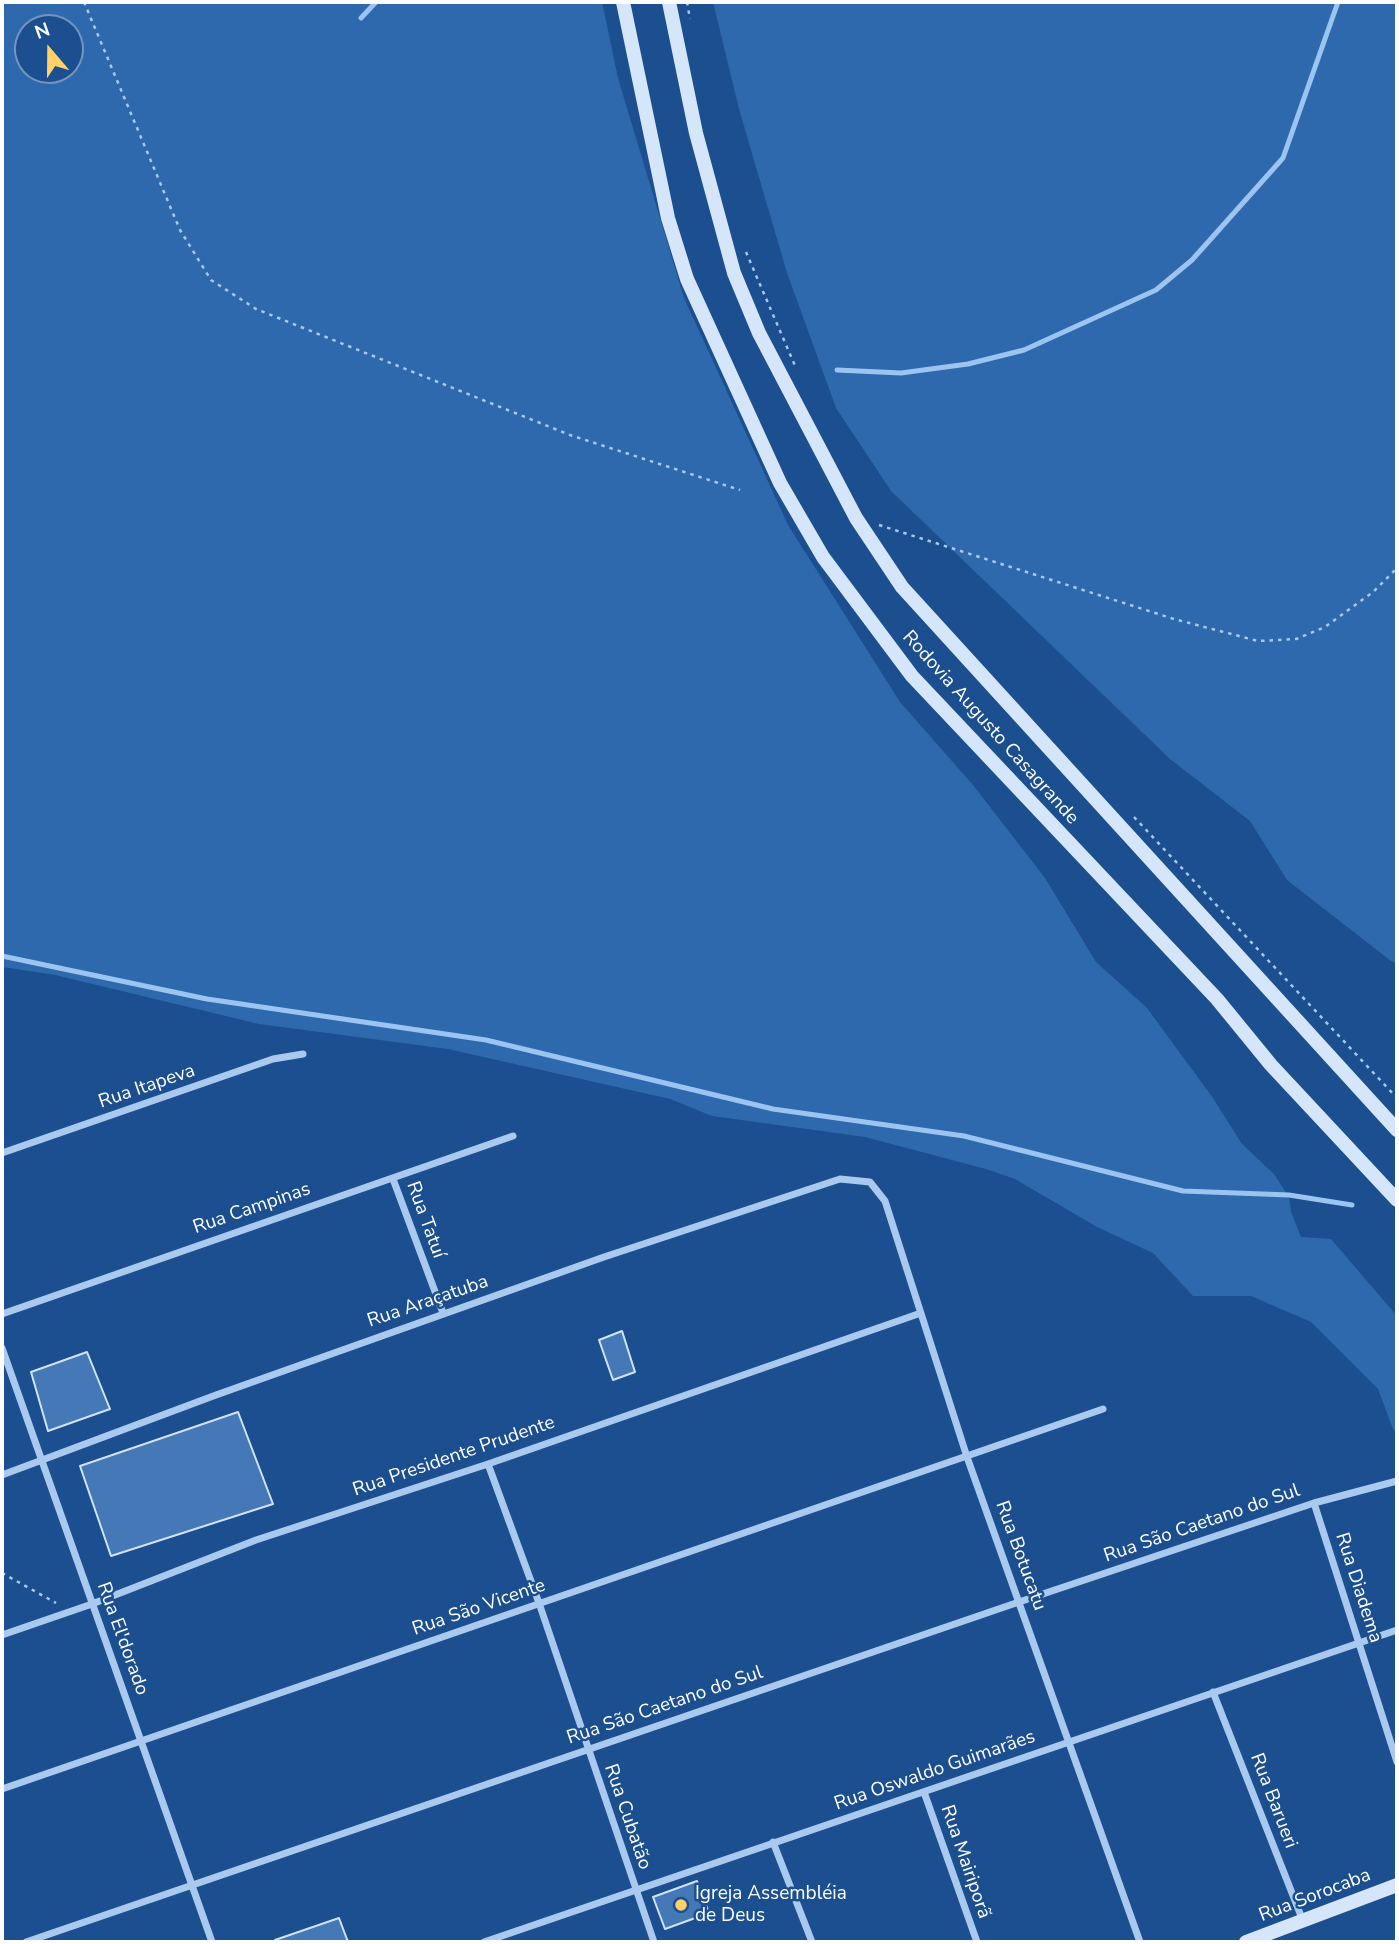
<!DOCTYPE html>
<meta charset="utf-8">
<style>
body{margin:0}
#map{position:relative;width:1399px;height:1944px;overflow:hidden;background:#1b4f8f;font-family:"Nunito Sans",sans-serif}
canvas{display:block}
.frame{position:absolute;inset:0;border:4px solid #fff;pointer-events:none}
.north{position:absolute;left:14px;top:14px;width:70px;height:70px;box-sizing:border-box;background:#1b4f8f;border:2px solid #7695bc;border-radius:50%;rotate:340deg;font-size:19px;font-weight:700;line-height:28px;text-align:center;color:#fff}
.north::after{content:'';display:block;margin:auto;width:24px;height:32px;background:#ffd166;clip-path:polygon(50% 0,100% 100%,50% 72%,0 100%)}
</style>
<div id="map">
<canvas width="1399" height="1944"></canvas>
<div class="frame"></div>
<div class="north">N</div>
</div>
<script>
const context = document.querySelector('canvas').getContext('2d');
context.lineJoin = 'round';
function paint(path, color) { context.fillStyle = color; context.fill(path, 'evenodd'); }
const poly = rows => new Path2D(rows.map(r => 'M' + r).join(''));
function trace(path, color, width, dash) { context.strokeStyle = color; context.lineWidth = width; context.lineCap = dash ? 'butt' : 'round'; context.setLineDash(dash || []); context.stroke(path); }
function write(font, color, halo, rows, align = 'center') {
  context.font = font + ' "Nunito Sans",sans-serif'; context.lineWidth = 5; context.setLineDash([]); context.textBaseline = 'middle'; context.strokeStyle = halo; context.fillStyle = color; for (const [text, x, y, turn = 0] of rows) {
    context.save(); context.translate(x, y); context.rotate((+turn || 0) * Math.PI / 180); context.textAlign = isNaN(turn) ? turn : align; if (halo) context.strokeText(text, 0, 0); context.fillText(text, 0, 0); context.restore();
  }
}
const green = poly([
 [2,2,602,2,618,78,684,298,788,525,900,702,973,785,1045,878,1096,962,1147,1008,1213,1098,1242,1144,1274,1174,1289,1197,1291,1212,1301,1237,1331,1239,1397,1316,1397,1433,1393,1429,1378,1389,1311,1322,1251,1296,1193,1296,1153,1253,1097,1227,1015,1179,986,1169,865,1137,712,1116,670,1099,448,1049,259,1024,55,975,2,967],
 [70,28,70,70,28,70,28,28],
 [713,2,1397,2,1397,963,1391,961,1287,880,1250,821,1170,759,891,491,836,408,787,273,739,109]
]);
const stream = poly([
 [361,18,376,2],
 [837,370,901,373,968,364,1024,350,1156,290,1192,260,1283,158,1338,2],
 [2,956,207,999,486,1040,773,1109,964,1136,1183,1191,1289,1195,1352,1205]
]);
const building = poly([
 [622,1331,635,1372,613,1380,599,1340,622,1331],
 [87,1352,110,1409,48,1431,31,1372,87,1352],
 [238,1412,273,1504,111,1556,80,1466,238,1412],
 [697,1881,709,1913,665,1929,653,1897,697,1881],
 [339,1918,348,1942,275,1942,275,1940,339,1918]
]);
const path = poly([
 [84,2,180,230,211,280,256,309,570,435,740,490],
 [687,2,690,19],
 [746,252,796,368],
 [879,525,1174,619,1258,641,1296,639,1325,627,1373,592,1397,568],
 [1134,817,1397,1098],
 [2,1573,56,1603]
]);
const street = poly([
 [2,1153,273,1059,303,1054],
 [393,1179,443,1313],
 [2,1314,513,1136],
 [2,1348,212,1942],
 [488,1464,539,1603,654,1942],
 [2,1475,216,1395,604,1257,840,1179,870,1182,885,1201,967,1457,1140,1942],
 [1314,1503,1397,1762],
 [2,1635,92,1604,256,1540,488,1464,918,1314],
 [1213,1692,1303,1921],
 [2,1789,1103,1409],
 [924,1792,977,1942],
 [773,1842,812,1942],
 [26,1942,1019,1602,1314,1503,1397,1481],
 [484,1942,1397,1630]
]);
const secondary = poly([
 [623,2,668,218,687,279,780,483,823,557,912,676,1217,999,1271,1065,1397,1200],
 [669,2,696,133,734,273,759,333,856,518,902,587,1397,1130],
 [1246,1942,1397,1885]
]);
const markers = [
 [681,1905,7,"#ffd166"]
];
const streetNames = [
 ["Rodovia Augusto Casagrande",990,728,48],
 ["Rua Itapeva",147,1087,-19],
 ["Rua Campinas",252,1209,-19],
 ["Rua Tatuí",425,1220,70],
 ["Rua Araçatuba",428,1302,-19],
 ["Rua Presidente Prudente",454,1457,-19],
 ["Rua São Caetano do Sul",1202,1524,-19],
 ["Rua Botucatu",1020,1556,70],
 ["Rua Diadema",1358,1588,72],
 ["Rua São Vicente",479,1608,-19],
 ["Rua El'dorado",122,1639,70],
 ["Rua São Caetano do Sul",665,1706,-19],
 ["Rua Oswaldo Guimarães",935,1771,-19],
 ["Rua Barueri",1273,1801,69],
 ["Rua Cubatão",627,1817,71],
 ["Rua Mairiporã",965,1862,71],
 ["Rua Sorocaba",1315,1896,-21]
];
const poiNames = [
 ["Igreja Assembléia",695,1894],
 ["de Deus",695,1916]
];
paint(green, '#2e69ad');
trace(stream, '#9cc4f0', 5);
paint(building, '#4478b7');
trace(building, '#cfe3fa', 2);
trace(path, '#a9c9ee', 2.5, [3.5, 5]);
trace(street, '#a9c9ee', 7);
trace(secondary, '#d6e6fa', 14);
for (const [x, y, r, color] of markers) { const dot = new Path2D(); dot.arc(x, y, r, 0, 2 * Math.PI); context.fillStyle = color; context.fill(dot); trace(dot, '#1b4f8f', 2.5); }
write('19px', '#fff', '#1b4f8f', streetNames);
write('19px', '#fff', '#1b4f8f', poiNames, 'left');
</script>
